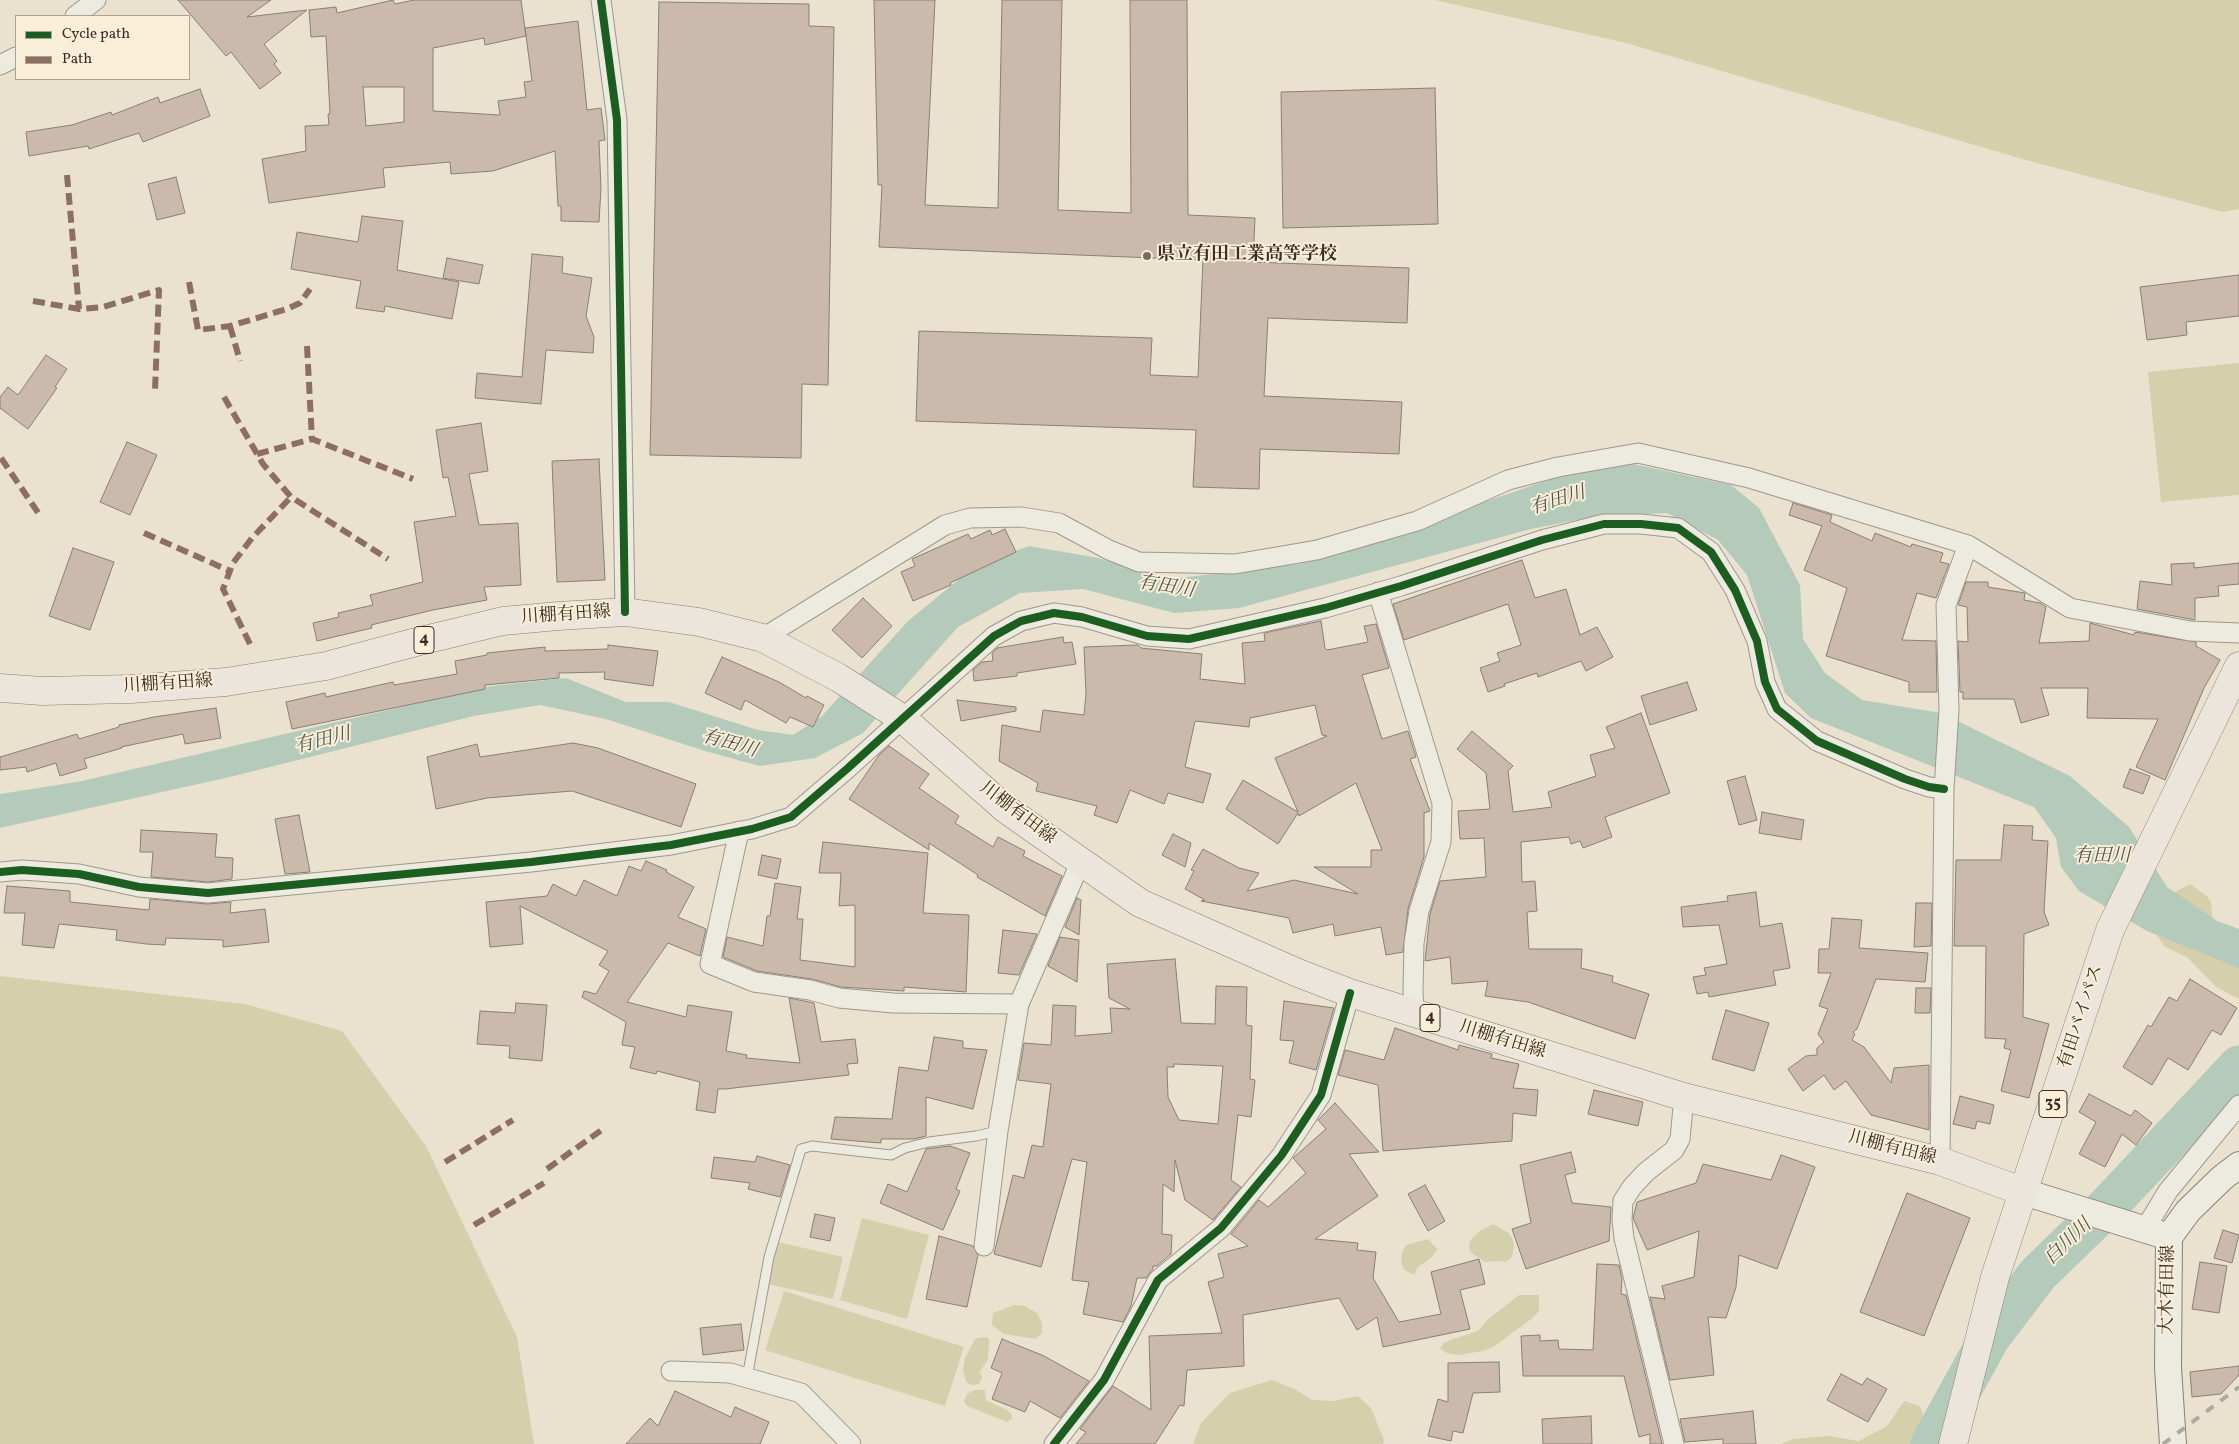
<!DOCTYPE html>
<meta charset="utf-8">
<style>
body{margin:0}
#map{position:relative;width:2239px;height:1444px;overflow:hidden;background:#eae2cf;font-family:Vollkorn,serif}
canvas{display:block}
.legend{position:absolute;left:15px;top:15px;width:175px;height:65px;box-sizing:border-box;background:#f9efd8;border:1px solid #ada190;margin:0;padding:6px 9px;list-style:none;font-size:15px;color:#3b2d24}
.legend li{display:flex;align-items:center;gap:10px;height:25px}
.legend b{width:25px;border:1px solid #ada190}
</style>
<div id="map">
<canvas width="2239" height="1444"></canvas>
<ul class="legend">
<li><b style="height:6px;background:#1b5e20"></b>Cycle path</li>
<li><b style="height:6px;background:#8d6e63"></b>Path</li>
</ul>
</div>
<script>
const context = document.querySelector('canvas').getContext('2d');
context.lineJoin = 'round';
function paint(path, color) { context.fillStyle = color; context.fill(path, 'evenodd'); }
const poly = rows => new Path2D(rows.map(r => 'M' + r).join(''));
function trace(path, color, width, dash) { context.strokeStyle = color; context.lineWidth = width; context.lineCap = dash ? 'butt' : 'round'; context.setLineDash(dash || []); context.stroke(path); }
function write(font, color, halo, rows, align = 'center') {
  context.font = font + ' Vollkorn,"Noto Serif JP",serif'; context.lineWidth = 4; context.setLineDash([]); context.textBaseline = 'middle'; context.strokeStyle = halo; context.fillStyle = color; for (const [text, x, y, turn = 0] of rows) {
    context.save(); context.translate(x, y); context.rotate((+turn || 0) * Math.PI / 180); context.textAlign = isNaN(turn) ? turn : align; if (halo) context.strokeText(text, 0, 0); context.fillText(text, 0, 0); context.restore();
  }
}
const green = poly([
 [1435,0,2239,0,2239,209,2223,212,2026,160,1626,43],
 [2239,363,2239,495,2161,502,2148,372],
 [2190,884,2207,896,2211,903,2213,922,2239,960,2239,999,2216,987,2188,958,2164,946,2156,934,2175,892],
 [0,976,245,1004,342,1031,426,1146,517,1337,534,1444,0,1444],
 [862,1218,929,1235,907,1319,840,1300],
 [1493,1224,1509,1233,1513,1240,1514,1245,1512,1257,1506,1262,1500,1261,1485,1262,1470,1252,1469,1244,1472,1238,1481,1230],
 [1428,1239,1437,1249,1432,1257,1418,1267,1414,1275,1404,1270,1401,1261,1402,1253,1406,1245],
 [778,1242,843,1257,833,1299,768,1284],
 [784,1291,964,1347,945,1406,765,1350],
 [1519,1295,1539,1295,1539,1311,1530,1320,1493,1347,1483,1351,1458,1355,1447,1353,1440,1348,1444,1343,1453,1339,1478,1331,1487,1320],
 [1014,1305,1025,1306,1037,1313,1042,1323,1042,1333,1035,1339,1004,1334,992,1325,993,1313],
 [982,1337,989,1338,988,1359,980,1372,982,1378,979,1384,972,1385,966,1382,963,1370,965,1358,975,1339],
 [1272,1380,1295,1389,1312,1400,1333,1401,1358,1396,1371,1408,1384,1440,1383,1444,1193,1444,1201,1423,1230,1393],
 [974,1390,985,1390,986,1400,1007,1410,1012,1415,1012,1419,1007,1422,967,1406,964,1401,967,1394],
 [1904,1401,1920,1406,1925,1420,1910,1444,1781,1444,1793,1439,1829,1436,1859,1441,1887,1426]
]);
const water = poly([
 [1619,461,1731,485,1759,508,1800,585,1803,639,1825,673,1862,700,1941,713,2070,776,2129,827,2167,887,2217,921,2239,929,2239,968,2147,931,2079,891,2061,867,2056,838,2034,807,1811,718,1785,693,1747,575,1718,540,1667,513,1597,516,1531,529,1239,608,1174,613,1083,589,1020,593,958,627,863,733,815,758,760,766,705,751,606,719,540,705,474,716,230,777,0,828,0,794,82,781,492,686,566,678,626,702,669,702,758,730,793,735,822,716,908,621,974,567,1029,546,1098,558,1170,579,1300,564,1555,478]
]);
const river = poly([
 [1931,1444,1990,1337,2038,1274,2103,1211,2239,1066]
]);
const building = poly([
 [178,0,271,0,247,17,307,10,264,44,277,61,274,64,281,73,260,89,231,52,226,56,178,0],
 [393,0,395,4,414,0,521,0,526,36,485,45,484,38,433,48,433,111,500,115,498,101,526,97,524,82,532,81,525,28,578,21,587,110,601,108,605,140,599,141,601,188,599,222,561,221,561,206,558,206,555,151,493,171,451,174,450,162,383,168,385,187,269,203,262,159,306,151,305,126,329,125,328,114,330,114,326,36,311,37,309,10,336,7,337,13,393,0],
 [363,87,404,87,404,122,366,126,363,87],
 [874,0,935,0,925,205,998,208,1002,0,1062,0,1058,210,1131,213,1130,0,1187,0,1188,215,1255,218,1253,262,1409,268,1407,323,1268,318,1264,396,1402,402,1399,454,1260,449,1259,489,1193,487,1196,430,916,421,919,331,1152,338,1150,375,1198,377,1203,260,879,247,882,185,878,185,874,0],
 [659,2,809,4,809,26,834,27,828,385,802,384,801,458,650,455,659,2],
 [1435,88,1438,224,1283,228,1281,92,1435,88],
 [200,89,210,116,143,142,139,133,89,149,88,146,29,156,26,132,72,125,111,112,112,115,158,97,160,103,200,89],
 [176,177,185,213,157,220,148,184,176,177],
 [362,216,403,221,397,270,459,282,452,319,385,306,384,312,356,308,361,281,291,269,297,232,358,242,362,216],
 [532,254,563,257,562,273,592,278,586,316,594,337,593,353,546,350,541,404,475,398,477,373,522,377,532,254],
 [447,258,483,265,479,284,443,278,447,258],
 [2239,275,2239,316,2186,322,2187,335,2147,340,2140,287,2239,275],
 [46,355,67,369,55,387,57,388,28,429,0,408,0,397,8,387,18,395,46,355],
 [481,423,488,471,469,474,479,525,518,523,521,585,484,587,487,600,433,610,371,625,372,628,317,641,313,623,339,617,338,613,373,605,370,595,423,582,414,522,456,516,448,477,443,478,436,430,481,423],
 [127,442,157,455,130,515,100,502,127,442],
 [599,459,605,580,557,582,552,461,599,459],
 [1793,503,1832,515,1830,522,1872,541,1875,533,1911,547,1912,544,1943,553,1940,562,1949,564,1936,598,1917,593,1902,640,1936,641,1937,692,1909,692,1909,682,1826,656,1847,588,1804,570,1822,526,1789,515,1793,503],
 [1005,529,1016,552,950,583,951,585,913,601,901,572,915,566,912,559,968,534,971,539,990,530,992,535,1005,529],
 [73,548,114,562,90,630,49,616,73,548],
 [1522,560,1535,598,1566,589,1580,635,1597,627,1613,657,1586,671,1581,661,1538,677,1537,673,1504,684,1505,686,1488,692,1480,668,1500,661,1497,653,1521,645,1508,604,1404,640,1393,604,1522,560],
 [2194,563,2194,568,2239,563,2239,584,2218,586,2219,596,2195,598,2195,620,2137,609,2140,581,2172,585,2171,564,2194,563],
 [1966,582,1988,582,1988,587,2025,593,2024,600,2040,603,2046,607,2039,643,2089,641,2090,623,2134,635,2135,632,2196,642,2196,646,2220,660,2204,688,2165,780,2136,767,2158,719,2087,718,2088,688,2041,688,2049,715,2021,723,2014,699,1963,699,1963,692,1960,692,1958,641,1968,642,1967,607,1958,605,1966,582],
 [863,598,892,626,862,658,832,630,863,598],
 [1321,621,1325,648,1327,650,1368,642,1364,626,1376,624,1389,668,1362,675,1382,739,1408,731,1416,757,1410,759,1430,811,1424,813,1424,857,1408,909,1403,952,1386,955,1381,927,1335,936,1333,924,1293,933,1289,918,1201,901,1205,900,1185,889,1194,871,1191,870,1203,849,1239,868,1259,873,1247,891,1294,880,1358,894,1314,867,1371,867,1371,850,1382,850,1356,783,1299,816,1298,813,1278,844,1226,809,1243,780,1298,812,1275,758,1327,736,1322,735,1315,705,1250,718,1249,727,1195,721,1185,767,1211,774,1203,803,1168,793,1164,804,1130,790,1117,823,1094,815,1097,806,1036,791,1038,783,999,761,1002,725,1040,732,1043,710,1084,715,1086,694,1084,647,1138,645,1141,648,1202,654,1200,679,1245,684,1242,643,1265,641,1264,633,1321,621],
 [1063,637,1064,643,1072,642,1076,664,1017,673,1017,676,974,681,973,670,982,662,993,661,992,653,997,648,1063,637],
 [608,645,658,651,653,686,604,679,605,672,559,673,559,678,485,685,485,689,292,729,286,702,325,693,326,697,393,682,394,685,457,674,455,661,487,655,487,653,545,647,545,651,608,649,608,645],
 [722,657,779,682,806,698,807,696,824,705,813,727,790,717,786,723,745,700,741,710,705,693,722,657],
 [1687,682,1697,710,1650,725,1641,696,1687,682],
 [957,700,1016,707,1016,711,961,721,957,700],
 [216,708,221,738,185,744,183,734,121,747,122,748,84,759,87,768,60,776,56,763,27,772,26,767,0,770,0,757,77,734,79,739,119,727,119,725,154,717,216,708],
 [1641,713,1670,793,1605,817,1612,837,1583,848,1580,841,1571,844,1569,837,1521,842,1522,882,1535,881,1537,911,1527,912,1529,949,1582,949,1581,968,1613,976,1612,982,1649,994,1635,1039,1528,1002,1485,996,1488,981,1452,984,1450,957,1425,961,1430,914,1440,881,1486,877,1484,838,1460,839,1458,811,1490,809,1486,773,1457,749,1472,731,1513,766,1508,771,1513,812,1552,807,1548,792,1596,776,1590,755,1615,748,1606,727,1641,713],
 [573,743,598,748,696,784,681,827,572,791,487,798,436,809,427,757,477,744,480,757,573,743],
 [889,746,929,774,919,788,959,816,955,823,993,847,998,837,1025,851,1023,856,1062,876,1045,916,977,877,978,875,929,843,929,850,849,799,879,755,889,746],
 [2130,769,2150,776,2143,794,2123,787,2130,769],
 [1745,776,1757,820,1739,825,1727,781,1745,776],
 [1762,812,1804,820,1801,840,1759,833,1762,812],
 [299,815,310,872,285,874,275,819,299,815],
 [2004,825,2033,826,2032,840,2048,841,2044,912,2049,925,2024,934,2023,1017,2049,1024,2029,1098,2001,1091,2011,1050,2004,1048,2006,1039,1985,1038,1986,946,1954,946,1956,860,2001,860,2004,825],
 [141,830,217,834,215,857,233,858,232,879,208,882,151,877,153,852,140,852,141,830],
 [1173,834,1191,843,1185,867,1162,855,1173,834],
 [823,842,928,853,923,913,969,915,966,992,904,987,904,991,841,987,812,979,757,971,723,957,727,937,763,946,767,916,770,916,775,883,801,887,797,919,803,919,800,960,855,967,855,905,839,906,841,873,819,873,823,842],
 [762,855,781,859,777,879,758,875,762,855],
 [646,861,667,870,666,872,694,887,678,917,706,929,700,956,668,943,627,1002,686,1017,688,1005,732,1012,726,1051,747,1055,746,1058,800,1063,789,998,814,1003,821,1042,855,1039,858,1063,847,1064,849,1075,725,1089,718,1089,715,1113,696,1110,700,1082,657,1071,656,1074,630,1068,635,1047,622,1045,626,1022,582,997,584,991,596,994,609,971,599,965,608,951,520,906,523,944,490,947,486,902,547,896,553,884,576,896,584,880,617,896,629,866,641,871,646,861],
 [7,886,70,891,70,902,149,910,150,899,207,904,231,902,230,913,265,909,269,942,223,947,223,940,166,938,165,945,146,944,116,940,117,930,59,924,54,948,22,945,25,913,4,913,7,886],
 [1756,892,1760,927,1782,923,1790,968,1773,971,1776,985,1709,997,1708,992,1697,994,1693,977,1706,975,1704,968,1727,964,1719,925,1683,927,1681,907,1728,901,1727,896,1756,892],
 [1077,898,1081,900,1079,935,1065,927,1077,898],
 [1916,903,1932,903,1931,946,1914,947,1916,903],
 [1832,918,1862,920,1859,948,1928,953,1925,982,1876,979,1857,1029,1853,1032,1855,1034,1852,1040,1864,1047,1891,1083,1894,1068,1929,1065,1929,1130,1871,1115,1846,1081,1834,1090,1824,1075,1803,1091,1788,1069,1806,1056,1817,1055,1817,1048,1824,1042,1818,1034,1828,1009,1819,1006,1831,973,1818,973,1819,949,1829,949,1832,918],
 [1003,930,1037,934,1019,975,998,973,1003,930],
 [1060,937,1079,940,1077,982,1048,966,1060,937],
 [1175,959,1181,1023,1215,1024,1216,986,1247,987,1246,1025,1252,1026,1250,1079,1255,1080,1251,1117,1238,1115,1231,1180,1241,1187,1213,1220,1185,1200,1175,1160,1174,1192,1163,1184,1162,1234,1172,1235,1171,1254,1157,1266,1153,1266,1153,1269,1146,1278,1137,1278,1131,1306,1123,1322,1083,1314,1089,1282,1072,1280,1087,1162,1072,1159,1041,1267,994,1254,1013,1175,1024,1178,1032,1145,1043,1147,1051,1084,1018,1080,1024,1043,1051,1045,1053,1005,1076,1006,1075,1036,1112,1033,1110,1008,1130,1009,1109,998,1107,964,1175,959],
 [1174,1064,1223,1066,1218,1124,1179,1120,1168,1097,1167,1067,1174,1067,1174,1064],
 [2190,979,2237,1008,2221,1035,2212,1030,2188,1070,2168,1058,2152,1085,2123,1067,2148,1025,2151,1027,2169,997,2177,1001,2190,979],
 [1916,988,1931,988,1930,1013,1915,1013,1916,988],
 [1284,1001,1334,1008,1316,1070,1289,1063,1294,1041,1280,1040,1284,1001],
 [516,1003,547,1005,542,1061,509,1058,510,1046,477,1044,480,1011,515,1013,516,1003],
 [1726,1010,1769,1023,1754,1071,1712,1059,1726,1010],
 [1395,1028,1458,1050,1459,1045,1492,1054,1491,1058,1519,1064,1513,1088,1538,1090,1536,1116,1513,1113,1512,1141,1383,1151,1378,1085,1338,1075,1345,1050,1384,1060,1395,1028],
 [934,1037,963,1041,963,1048,987,1050,973,1109,926,1097,926,1136,914,1139,881,1139,881,1143,831,1139,835,1117,892,1119,899,1067,928,1071,934,1037],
 [1594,1090,1643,1102,1638,1126,1588,1114,1594,1090],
 [2089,1094,2131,1116,2135,1110,2152,1123,2136,1145,2122,1134,2105,1167,2079,1154,2096,1122,2079,1112,2089,1094],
 [1960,1096,1994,1105,1990,1124,1977,1121,1975,1129,1953,1124,1960,1096],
 [1335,1103,1379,1152,1349,1154,1378,1196,1315,1239,1358,1243,1357,1250,1376,1252,1373,1278,1399,1322,1441,1314,1431,1272,1479,1259,1485,1284,1460,1290,1470,1329,1383,1347,1377,1317,1357,1330,1339,1298,1243,1315,1244,1366,1187,1370,1184,1406,1180,1405,1155,1444,1076,1444,1086,1432,1080,1429,1113,1386,1151,1410,1149,1336,1222,1333,1208,1282,1224,1277,1218,1254,1248,1246,1231,1234,1259,1200,1268,1207,1306,1173,1293,1158,1326,1129,1318,1120,1335,1103],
 [950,1146,970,1153,956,1189,960,1191,943,1230,880,1203,888,1184,907,1192,926,1149,950,1146],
 [1571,1152,1576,1172,1565,1175,1572,1203,1611,1207,1609,1241,1526,1269,1512,1229,1531,1223,1520,1165,1571,1152],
 [1781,1155,1815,1167,1777,1269,1739,1255,1736,1287,1726,1318,1708,1317,1714,1375,1670,1380,1650,1297,1665,1299,1662,1286,1694,1277,1699,1231,1647,1250,1633,1218,1637,1202,1696,1183,1703,1164,1771,1180,1781,1155],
 [757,1156,790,1165,780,1197,748,1189,750,1183,711,1178,714,1157,755,1162,757,1156],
 [1425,1185,1445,1221,1428,1231,1408,1194,1425,1185],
 [1907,1193,1970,1218,1924,1336,1860,1312,1907,1193],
 [815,1214,835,1218,830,1241,810,1237,815,1214],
 [2223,1230,2239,1235,2232,1263,2214,1258,2223,1230],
 [939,1236,973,1246,978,1255,967,1307,926,1299,939,1236],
 [2200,1262,2227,1266,2219,1313,2192,1309,2200,1262],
 [1597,1264,1619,1265,1622,1279,1621,1294,1626,1295,1662,1444,1650,1444,1650,1434,1639,1437,1624,1376,1523,1376,1521,1336,1540,1335,1540,1341,1558,1340,1559,1349,1593,1350,1597,1264],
 [741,1324,744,1350,703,1355,700,1328,741,1324],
 [1002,1339,1044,1356,1089,1381,1060,1418,1030,1401,1025,1412,992,1399,1002,1373,991,1368,1002,1339],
 [1499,1362,1500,1392,1473,1393,1463,1433,1453,1431,1451,1441,1428,1436,1438,1399,1448,1402,1448,1363,1499,1362],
 [2239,1366,2239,1375,2221,1394,2192,1397,2190,1372,2239,1366],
 [1841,1374,1862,1385,1867,1378,1887,1389,1868,1422,1827,1400,1841,1374],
 [675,1391,731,1417,735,1407,769,1422,760,1444,626,1444,650,1418,658,1426,675,1391],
 [1753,1411,1756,1444,1723,1444,1723,1439,1685,1442,1680,1419,1753,1411],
 [1591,1416,1592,1444,1543,1444,1542,1419,1591,1416]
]);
const lane = poly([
 [747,1378,769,1257,801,1149,812,1146,891,1155,905,1148,929,1142,976,1136,998,1131]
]);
const street = poly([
 [601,0,617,120,625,612],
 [75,16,96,0],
 [0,65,16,57],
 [1378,592,1442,803,1441,842,1419,911,1414,943,1413,991,1414,1013],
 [763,638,945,525,970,518,1021,517,1059,523,1109,550,1139,562,1235,564,1317,550,1417,521,1508,480,1558,467,1638,453,1749,478,1968,545,2070,608,2190,631,2239,633],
 [739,831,710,964,754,982,810,990,839,998,893,1003,1019,1004],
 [0,872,22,870,79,874,139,887,208,893,531,862,671,845,752,829,791,817,848,768,994,636,1021,621,1054,613,1082,617,1147,636,1189,639,1325,608,1401,586,1542,540,1604,524,1641,524,1678,528,1711,552,1735,590,1757,641,1765,682,1777,709,1817,741,1905,779,1929,787,1944,789],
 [1940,1161,1944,789,1949,710,1946,605,1968,545],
 [2145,1229,2168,1191,2239,1105],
 [984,1246,998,1131,1019,1004,1081,861],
 [671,1371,730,1373,801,1393,851,1444],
 [1054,1444,1104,1380,1158,1280,1221,1228,1281,1156,1321,1095,1350,993],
 [1674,1444,1624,1238,1622,1220,1623,1201,1632,1187,1646,1172,1674,1150,1680,1139,1684,1097]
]);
const secondary = poly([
 [2024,1192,2169,1237],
 [2173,1444,2168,1368,2169,1237,2188,1211,2222,1178,2239,1165]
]);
const primary = poly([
 [0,688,42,691,131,689,226,682,326,666,416,642,503,621,558,616,625,612,699,622,763,638,839,678,903,719,1007,810,1140,903,1298,973,1350,993,1684,1097,1940,1161,2024,1192]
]);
const highway = poly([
 [1953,1444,1995,1277,2110,930,2239,666]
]);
const rail = poly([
 [2163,1444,2239,1387]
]);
const quiet = poly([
 [67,175,79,309],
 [189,282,198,330,230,326,287,309,300,303,310,289],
 [33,301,79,309,103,307,159,290,155,390],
 [230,326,240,361],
 [307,346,312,439],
 [224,397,263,464,291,497,388,559],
 [257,454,312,439,413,479],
 [1,458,41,517],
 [144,533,230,571],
 [250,644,223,589,233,563,252,538,291,497],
 [445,1162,513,1120],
 [547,1169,603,1129],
 [474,1225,544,1183]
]);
const cycleway = poly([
 [601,0,617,120,625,612],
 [0,872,22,870,79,874,139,887,208,893,531,862,671,845,752,829,791,817,848,768,994,636,1021,621,1054,613,1082,617,1147,636,1189,639,1325,608,1401,586,1542,540,1604,524,1641,524,1678,528,1711,552,1735,590,1757,641,1765,682,1777,709,1817,741,1905,779,1929,787,1944,789],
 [1054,1444,1104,1380,1158,1280,1221,1228,1281,1156,1321,1095,1350,993]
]);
const markers = [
 [1147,256,5,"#786c60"]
];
const shields = [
 [424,640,20],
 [1430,1018,20],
 [2053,1104,28]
];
const shieldNames = [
 ["4",424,640],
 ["4",1430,1018],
 ["35",2053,1104]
];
const poiNames = [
 ["県立有田工業高等学校",1157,256]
];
const streetNames = [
 ["川棚有田線",566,616,-4],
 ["川棚有田線",168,685,-4],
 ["川棚有田線",1017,814,37],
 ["有田バイパス",2082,1017,-72],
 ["川棚有田線",1502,1041,17],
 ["川棚有田線",1892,1149,14],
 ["大木有田線",2169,1290,-89]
];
const waterNames = [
 ["有田川",1558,502,-17],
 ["有田川",1166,588,9],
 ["有田川",323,742,-14],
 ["有田川",729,745,16],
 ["有田川",2102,858],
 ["白川川",2069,1243,-44]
];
paint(green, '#d5d0ab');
paint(water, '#b4cabb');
trace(river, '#b4cabb', 41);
paint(building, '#cbbaab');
trace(building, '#868075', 1);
trace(lane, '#9e988c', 11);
trace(street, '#9e988c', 21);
trace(secondary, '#868075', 28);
trace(primary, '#868075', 29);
trace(highway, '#868075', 29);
trace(lane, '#edeae0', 9);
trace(street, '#edeae0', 19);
trace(secondary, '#edeae0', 26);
trace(primary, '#ebe5db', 28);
trace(highway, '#ebe5db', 28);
trace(rail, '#aea9a1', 4, [9, 9]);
trace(quiet, '#8d6e63', 6, [12, 6]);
trace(cycleway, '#1b5e20', 8);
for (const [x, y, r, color] of markers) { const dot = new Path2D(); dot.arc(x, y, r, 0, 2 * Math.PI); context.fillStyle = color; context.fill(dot); trace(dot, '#f9efd8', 2); }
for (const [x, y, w] of shields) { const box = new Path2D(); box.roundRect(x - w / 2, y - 13.5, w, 27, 4); context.fillStyle = '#f9efd8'; context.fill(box); trace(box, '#3b2d24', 1); }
write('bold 16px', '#3b2d24', null, shieldNames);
write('bold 18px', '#3b2d24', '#f9efd8', poiNames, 'left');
write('18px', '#3b2d24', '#f9efd8', streetNames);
write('italic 19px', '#545248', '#f9efd8', waterNames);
</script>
